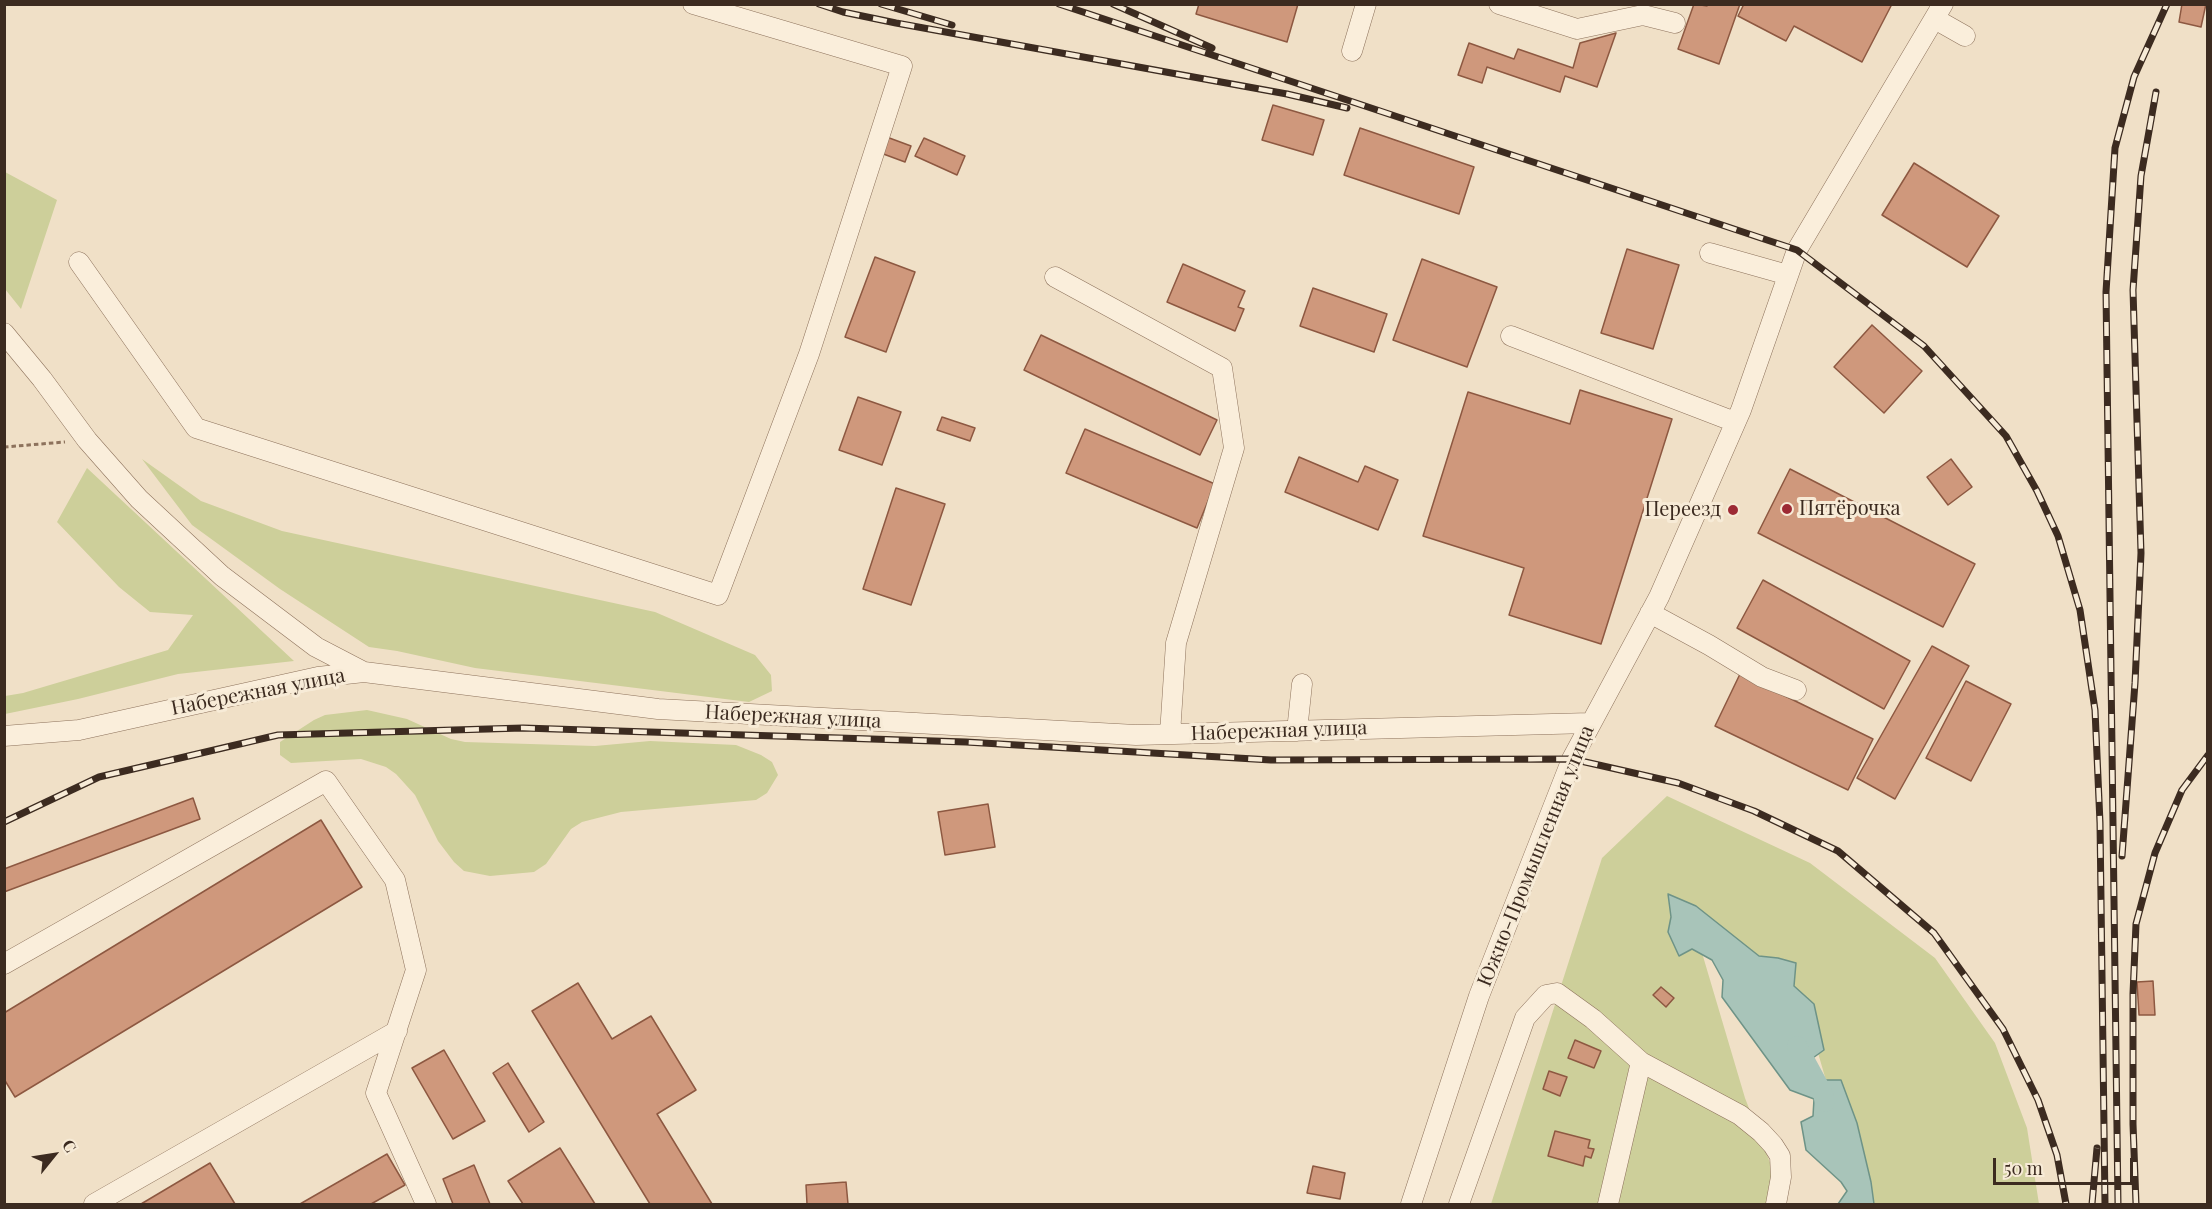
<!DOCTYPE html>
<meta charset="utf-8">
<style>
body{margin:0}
#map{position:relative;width:2212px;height:1209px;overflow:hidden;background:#f0e0c7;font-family:"Playfair Display",serif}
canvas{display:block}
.frame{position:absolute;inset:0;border:6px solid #3c2b20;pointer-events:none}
.north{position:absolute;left:24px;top:1125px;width:60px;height:60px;-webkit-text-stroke:4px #f7ebd7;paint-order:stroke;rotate:60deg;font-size:16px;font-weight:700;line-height:24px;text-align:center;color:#3c2b20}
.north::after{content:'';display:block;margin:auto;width:21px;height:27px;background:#3c2b20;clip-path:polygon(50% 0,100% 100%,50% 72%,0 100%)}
.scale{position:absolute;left:1993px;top:1158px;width:140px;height:27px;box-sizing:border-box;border:3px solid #3c2b20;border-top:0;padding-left:8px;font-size:18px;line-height:21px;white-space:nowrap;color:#3c2b20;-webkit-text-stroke:4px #f7ebd7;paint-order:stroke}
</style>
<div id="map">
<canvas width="2212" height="1209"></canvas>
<div class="frame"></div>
<div class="north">С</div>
<div class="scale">50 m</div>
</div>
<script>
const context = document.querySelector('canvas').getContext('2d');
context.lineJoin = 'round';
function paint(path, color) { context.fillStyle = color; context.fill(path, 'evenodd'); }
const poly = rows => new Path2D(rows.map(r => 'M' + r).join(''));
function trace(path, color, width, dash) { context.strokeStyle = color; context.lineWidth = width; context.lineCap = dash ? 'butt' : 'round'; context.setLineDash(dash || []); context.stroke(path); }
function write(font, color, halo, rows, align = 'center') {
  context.font = font + ' "Playfair Display",serif'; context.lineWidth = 6; context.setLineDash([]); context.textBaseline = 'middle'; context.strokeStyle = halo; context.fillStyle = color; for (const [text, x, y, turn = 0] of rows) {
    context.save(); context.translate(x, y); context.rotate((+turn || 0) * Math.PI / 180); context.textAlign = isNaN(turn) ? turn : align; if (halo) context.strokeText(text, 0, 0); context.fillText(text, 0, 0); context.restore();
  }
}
const green = poly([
 [5,172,57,200,21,309,5,289],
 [142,459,201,501,282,531,655,612,755,655,771,675,772,691,749,702,475,668,397,651,369,647,280,589,192,525],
 [87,468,294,661,178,674,78,699,5,714,5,696,23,693,168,650,193,615,150,612,119,587,57,522],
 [367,710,407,719,451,739,465,742,595,746,650,741,736,745,761,755,772,762,778,775,767,793,756,800,621,812,582,822,571,829,546,864,534,872,490,876,464,871,454,862,438,841,415,795,396,774,386,767,361,759,291,763,280,755,280,742,314,720,325,715],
 [1667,796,1810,863,1935,958,1995,1043,2027,1128,2039,1204,1862,1204,1802,998,1689,909,1745,1098,1786,1204,1491,1204,1602,858]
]);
const water = poly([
 [1668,894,1696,906,1759,956,1778,958,1796,963,1794,986,1814,1004,1824,1050,1810,1060,1809,1073,1817,1080,1841,1080,1857,1123,1871,1182,1874,1204,1838,1204,1847,1191,1841,1182,1806,1150,1801,1122,1813,1116,1814,1099,1790,1090,1722,997,1723,980,1712,960,1692,949,1679,956,1668,932,1671,917,1668,894]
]);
const canal = poly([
 [1797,1046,1823,1094,1825,1102]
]);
const building = poly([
 [1199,4,1298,4,1287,42,1196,14,1199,4],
 [1694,4,1707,6,1707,4,1740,4,1719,64,1678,49,1694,4],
 [1744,4,1892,4,1862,62,1794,26,1786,41,1738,16,1744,4],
 [2182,4,2206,4,2201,27,2179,22,2182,4],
 [1616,33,1597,87,1565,76,1560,92,1487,67,1482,83,1458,75,1469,43,1514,59,1518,49,1573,68,1580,43,1616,33],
 [1273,105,1324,120,1313,155,1262,140,1273,105],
 [1360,128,1474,167,1459,214,1344,175,1360,128],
 [884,136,911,146,905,162,878,152,884,136],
 [924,138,965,156,957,175,915,156,924,138],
 [1914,163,1999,216,1967,267,1882,215,1914,163],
 [1627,249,1679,265,1653,349,1601,333,1627,249],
 [875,257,915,272,886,352,845,337,875,257],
 [1422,259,1497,287,1467,367,1393,340,1422,259],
 [1183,264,1245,291,1238,307,1244,309,1235,331,1167,302,1183,264],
 [1313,288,1387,314,1374,352,1300,326,1313,288],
 [1872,325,1922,371,1884,413,1834,367,1872,325],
 [1041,335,1217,420,1200,455,1024,370,1041,335],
 [1580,390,1672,419,1601,644,1509,615,1524,568,1423,536,1468,392,1570,424,1580,390],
 [858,397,901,412,882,465,839,450,858,397],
 [942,417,975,428,970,441,937,430,942,417],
 [1085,429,1215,484,1197,528,1066,473,1085,429],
 [1299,457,1358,482,1365,466,1398,480,1378,530,1285,492,1299,457],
 [1951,459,1972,487,1948,505,1927,477,1951,459],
 [1790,469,1975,564,1943,627,1758,533,1790,469],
 [896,488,945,504,911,605,863,589,896,488],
 [1763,580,1910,661,1884,709,1737,628,1763,580],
 [1932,646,1969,666,1895,799,1857,778,1932,646],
 [1740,674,1873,739,1848,790,1715,726,1740,674],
 [1966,681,2011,704,1971,781,1926,758,1966,681],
 [193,798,200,819,4,892,4,869,193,798],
 [988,804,995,847,945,855,938,812,988,804],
 [321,820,362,887,15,1097,4,1079,4,1013,321,820],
 [2153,981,2155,1015,2139,1015,2137,982,2153,981],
 [578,983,612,1039,651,1016,696,1090,657,1114,712,1204,650,1204,532,1011,578,983],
 [1661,987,1674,998,1666,1007,1653,995,1661,987],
 [1575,1040,1601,1051,1594,1068,1568,1058,1575,1040],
 [444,1050,485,1121,453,1139,412,1068,444,1050],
 [508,1063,544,1122,529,1132,493,1073,508,1063],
 [1549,1071,1567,1077,1560,1096,1543,1089,1549,1071],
 [1555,1131,1590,1140,1588,1148,1594,1149,1591,1158,1585,1156,1583,1166,1548,1156,1555,1131],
 [560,1148,595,1204,523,1204,508,1181,560,1148],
 [387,1154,405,1185,371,1204,300,1204,387,1154],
 [210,1163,235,1204,141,1204,210,1163],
 [474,1165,490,1204,453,1204,443,1179,474,1165],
 [1313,1166,1345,1173,1340,1199,1307,1193,1313,1166],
 [846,1182,848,1204,807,1204,806,1185,846,1182]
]);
const path = poly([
 [4,447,65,442]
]);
const minor = poly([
 [1499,4,1577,29,1643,15,1675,23],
 [1935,19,1965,36],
 [1352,51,1366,4],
 [1710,253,1788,275],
 [79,262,196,428,718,595,809,354,902,66,693,4],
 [1055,277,1222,368,1234,448,1176,643,1170,734],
 [4,333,42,379,87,440,139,499,222,576,316,647,364,672],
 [1511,336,1735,422],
 [1650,613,1709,645,1762,677,1796,690],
 [1297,731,1302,684],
 [4,736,79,730,318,677,364,672,658,709,1136,735,1590,723],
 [4,964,326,781,395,880,416,970,376,1093,426,1204],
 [94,1204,397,1031],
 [1411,1204,1479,996,1572,759,1659,597,1741,410,1797,250,1943,4],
 [1459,1204,1525,1018,1546,995,1557,993,1593,1019,1641,1062,1740,1115,1761,1132,1773,1145,1780,1156,1781,1177,1776,1204],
 [1608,1204,1641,1062]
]);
const rail = poly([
 [819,4,843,12,896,23,1287,94,1347,108],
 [881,4,952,25],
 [1059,4,1797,250,1924,346,2006,436,2037,491,2058,536,2080,610,2095,710,2100,823,2105,1204],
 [1113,4,1212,48],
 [4,822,99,777,278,735,523,728,966,742,1271,760,1572,759,1678,783,1754,811,1838,851,1934,933,2003,1029,2038,1100,2057,1155,2066,1204],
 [2122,856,2135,683,2141,553,2133,290,2141,176,2156,92],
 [2092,1204,2097,1148],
 [2118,1204,2106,292,2115,148,2134,77,2167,4],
 [2136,1204,2133,1124,2133,994,2136,924,2155,853,2182,790,2208,755]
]);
const markers = [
 [1787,509,6,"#9d2a34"],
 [1733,510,6,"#9d2a34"]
];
const poiNames = [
 ["Пятёрочка",1799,509],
 ["Переезд",1721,510,"right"]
];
const streetNames = [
 ["Набережная улица",258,692,-11],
 ["Набережная улица",793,717,3],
 ["Набережная улица",1279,731,-2],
 ["Южно-Промышленная улица",1536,856,-68]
];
paint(green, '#cdcf9a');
paint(water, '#a8c4b9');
trace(water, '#6e9387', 1.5);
trace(canal, '#a8c4b9', 20);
paint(building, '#cf987c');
trace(building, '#8d5841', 1.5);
trace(minor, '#8d725c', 21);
trace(path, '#8d725c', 3, [4.5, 3]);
trace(minor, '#faeedb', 20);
trace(rail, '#3c2b20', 7);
trace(rail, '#f7ebd7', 4.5, [14]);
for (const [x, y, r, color] of markers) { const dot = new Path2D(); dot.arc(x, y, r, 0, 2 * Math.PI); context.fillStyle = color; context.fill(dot); trace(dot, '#f7ebd7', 2); }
write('20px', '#3c2b20', '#f7ebd7', poiNames, 'left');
write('20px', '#3c2b20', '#f7ebd7', streetNames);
</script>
